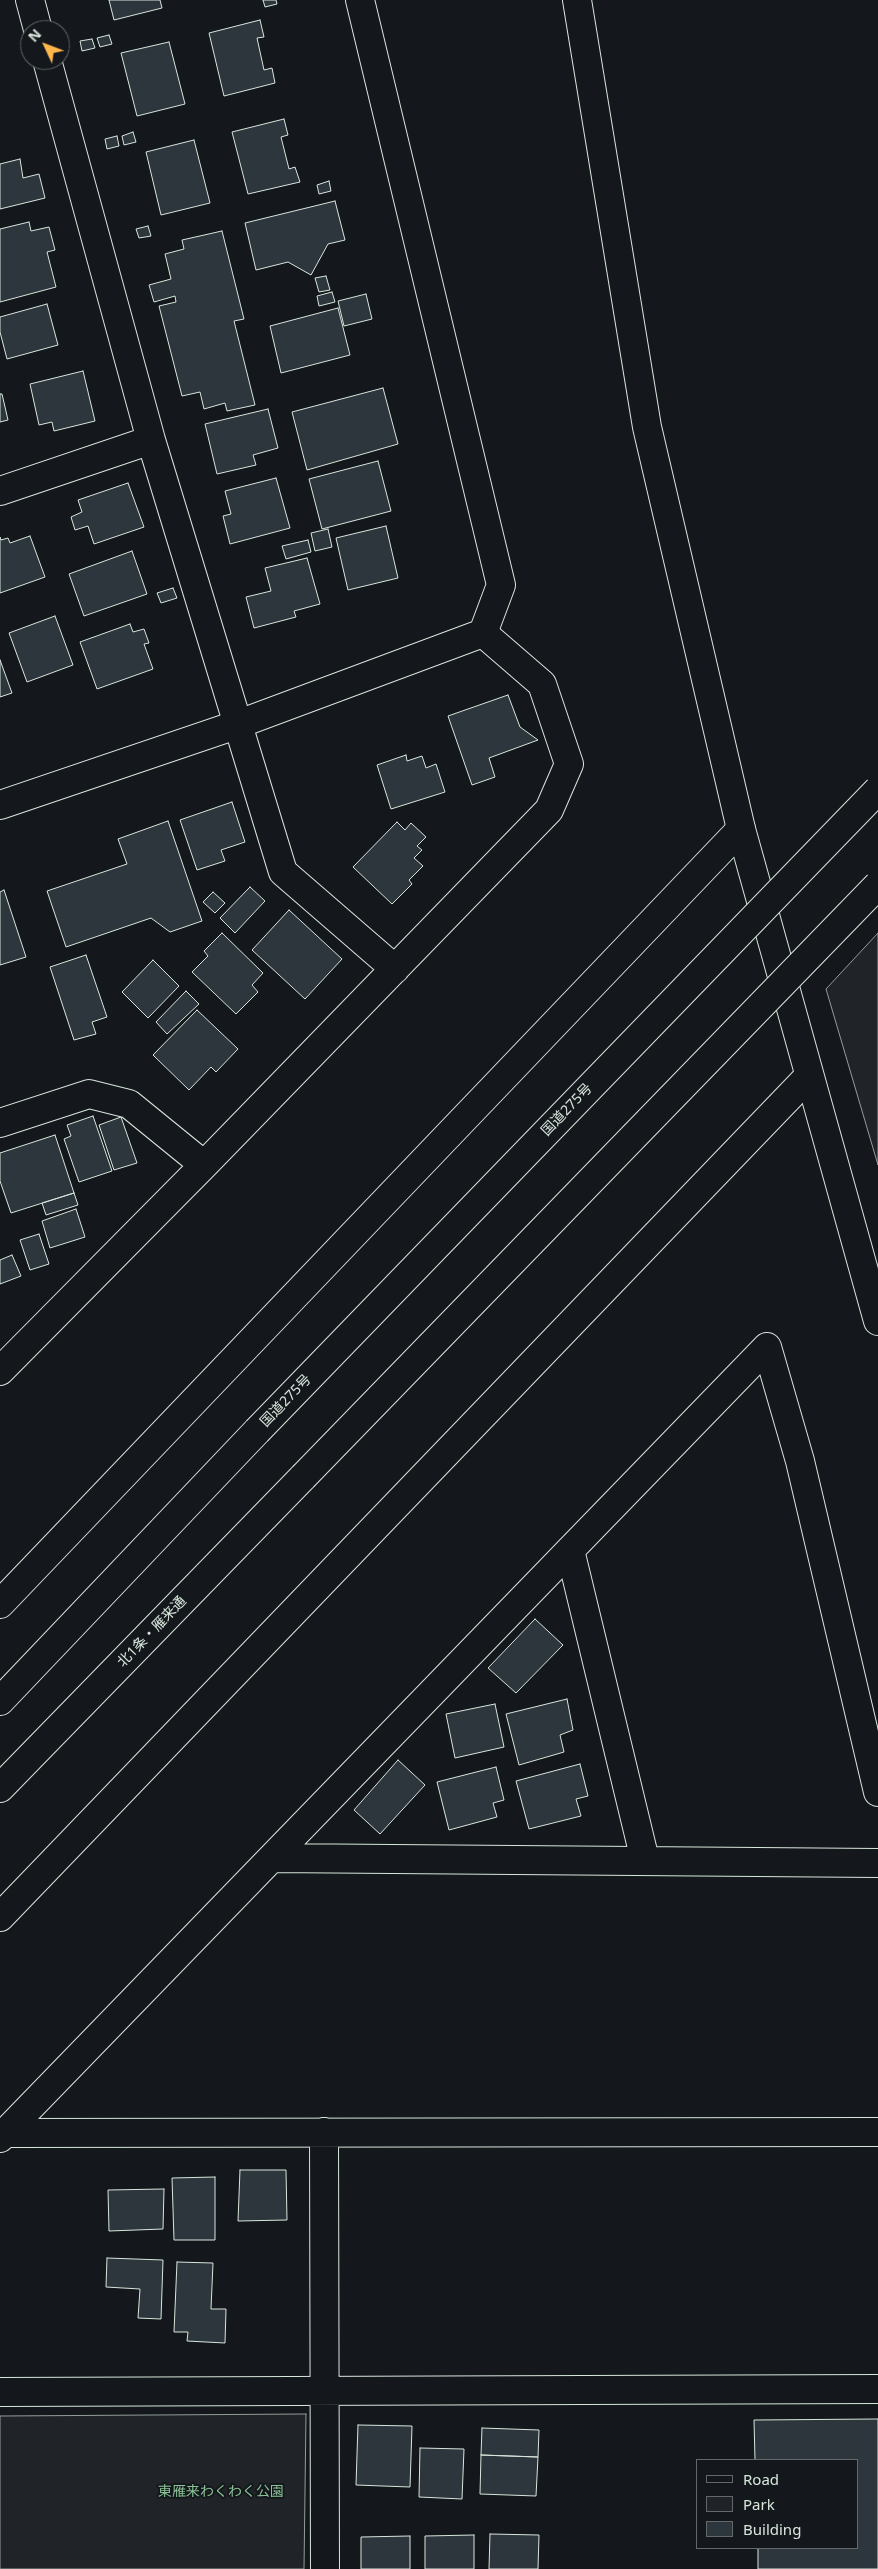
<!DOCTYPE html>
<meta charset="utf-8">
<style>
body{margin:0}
#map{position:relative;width:878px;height:2569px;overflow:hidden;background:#14181c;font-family:"Noto Sans",sans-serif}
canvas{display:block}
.legend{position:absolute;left:696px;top:2459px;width:162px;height:90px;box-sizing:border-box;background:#14181c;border:1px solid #626a69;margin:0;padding:6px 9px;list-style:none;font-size:15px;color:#d8e6dc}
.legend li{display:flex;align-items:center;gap:10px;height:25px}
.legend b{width:25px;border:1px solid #626a69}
.north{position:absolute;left:20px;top:20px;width:50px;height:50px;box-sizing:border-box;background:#14181c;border:1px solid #626a69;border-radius:50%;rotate:313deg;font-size:14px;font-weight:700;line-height:20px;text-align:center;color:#d8e6dc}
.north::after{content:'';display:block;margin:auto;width:18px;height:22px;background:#ffb74d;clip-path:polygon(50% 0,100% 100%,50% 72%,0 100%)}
</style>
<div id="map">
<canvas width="878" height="2569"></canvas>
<ul class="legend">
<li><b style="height:6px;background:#14181c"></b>Road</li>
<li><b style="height:14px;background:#202428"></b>Park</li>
<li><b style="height:14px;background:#2c363c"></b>Building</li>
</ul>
<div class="north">N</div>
</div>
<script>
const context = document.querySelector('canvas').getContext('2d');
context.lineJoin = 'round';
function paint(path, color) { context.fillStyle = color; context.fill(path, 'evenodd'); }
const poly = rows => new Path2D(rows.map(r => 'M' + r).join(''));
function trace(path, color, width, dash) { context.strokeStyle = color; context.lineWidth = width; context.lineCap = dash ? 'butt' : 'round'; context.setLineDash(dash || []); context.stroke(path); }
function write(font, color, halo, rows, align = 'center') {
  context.font = font + ' "Noto Sans","Noto Sans JP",sans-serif'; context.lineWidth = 4; context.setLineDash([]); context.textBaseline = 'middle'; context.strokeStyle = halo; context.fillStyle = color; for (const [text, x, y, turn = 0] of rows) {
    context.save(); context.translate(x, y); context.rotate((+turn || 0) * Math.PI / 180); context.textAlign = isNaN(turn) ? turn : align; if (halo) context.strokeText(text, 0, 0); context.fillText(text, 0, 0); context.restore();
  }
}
const green = poly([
 [878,933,878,1165,826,989,878,933],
 [306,2414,304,2569,0,2569,0,2416,306,2414]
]);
const building = poly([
 [109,0,160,0,162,8,114,20,109,0],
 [263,0,276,0,277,4,265,7,263,0],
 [260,20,264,37,257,38,264,70,272,68,275,83,224,96,209,33,260,20],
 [109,35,112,44,100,47,97,38,109,35],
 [92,39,95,48,82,51,80,41,92,39],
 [169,42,185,104,137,116,121,53,169,42],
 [284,119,288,135,281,137,289,169,295,167,300,182,248,194,232,132,284,119],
 [133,132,136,142,124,145,122,136,133,132],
 [117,136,119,146,107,149,105,139,117,136],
 [194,140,210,203,161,215,146,152,194,140],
 [20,159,23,178,39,174,45,198,0,209,0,164,20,159],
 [329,181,331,191,319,194,317,185,329,181],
 [335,201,345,240,328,244,311,275,288,262,256,270,245,223,335,201],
 [29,222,31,231,49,227,55,250,47,252,56,287,0,302,0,229,29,222],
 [148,226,151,236,139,238,136,229,148,226],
 [222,231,244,319,234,321,255,405,227,411,225,403,204,409,200,392,182,396,159,306,176,302,175,296,154,302,149,285,171,279,165,254,184,249,182,240,222,231],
 [326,276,330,290,319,292,315,278,326,276],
 [332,292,335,302,319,306,317,296,332,292],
 [366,294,372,319,344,326,338,301,366,294],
 [47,304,58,345,7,359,0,332,0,317,47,304],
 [338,308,350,355,281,373,270,326,338,308],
 [83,371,95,421,54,431,52,422,39,425,30,384,83,371],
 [383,388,398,444,307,470,292,412,383,388],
 [0,394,2,394,8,420,0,422,0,394],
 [268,409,278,448,253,455,256,465,217,474,205,424,268,409],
 [378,461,391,511,322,529,309,479,378,461],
 [276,478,290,528,230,544,223,516,231,514,225,491,276,478],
 [128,483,144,527,94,544,88,526,75,530,71,517,82,512,78,500,128,483],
 [386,526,398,578,348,590,336,538,386,526],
 [328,529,332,547,315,551,311,533,328,529],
 [30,536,45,577,0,593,0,537,1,540,8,538,10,543,30,536],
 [308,540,311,552,286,559,282,546,308,540],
 [132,551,147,594,84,616,69,574,132,551],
 [307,558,320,604,294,611,296,617,254,628,246,597,271,591,265,568,307,558],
 [173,588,177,598,161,603,157,593,173,588],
 [55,616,73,665,27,682,9,633,55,616],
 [130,624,133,632,144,629,149,643,144,644,153,669,97,689,80,642,130,624],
 [0,660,12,693,0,697,0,660],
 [508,695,520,727,538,740,489,758,495,777,472,785,448,716,508,695],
 [406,755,407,761,422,756,426,768,436,764,445,792,391,809,377,765,406,755],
 [232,802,245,842,221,850,225,861,197,870,180,820,232,802],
 [168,821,202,921,170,932,151,918,66,947,47,891,127,864,118,839,168,821],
 [397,822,405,830,411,823,426,837,417,846,422,850,414,858,423,866,409,880,412,884,392,904,353,867,397,822],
 [250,887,265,901,235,933,220,918,250,887],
 [4,890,26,957,0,965,0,892,4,890],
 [213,892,225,903,215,913,203,902,213,892],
 [289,910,342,959,305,999,252,950,289,910],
 [222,933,263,973,252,985,258,992,236,1014,192,972,208,956,204,951,222,933],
 [86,955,107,1017,92,1022,96,1034,74,1040,50,967,86,955],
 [153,960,179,986,148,1018,122,992,153,960],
 [186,991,199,1004,167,1034,156,1022,186,991],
 [197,1010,238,1049,216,1072,211,1067,189,1090,153,1055,197,1010],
 [93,1116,112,1171,79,1182,64,1139,71,1136,67,1125,93,1116],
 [121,1117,137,1163,114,1170,99,1125,121,1117],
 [55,1135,74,1193,11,1213,0,1181,0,1153,55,1135],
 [74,1193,78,1205,46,1215,42,1203,74,1193],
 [76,1209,85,1237,50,1248,42,1221,76,1209],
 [39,1234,49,1264,30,1270,20,1240,39,1234],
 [12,1255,21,1276,0,1284,0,1260,12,1255],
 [535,1619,563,1645,516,1693,488,1668,535,1619],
 [567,1699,573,1730,560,1735,564,1752,519,1765,506,1714,567,1699],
 [495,1704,504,1747,455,1758,446,1714,495,1704],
 [398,1760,425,1785,380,1834,354,1810,398,1760],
 [580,1764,588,1796,576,1799,581,1816,529,1829,516,1781,580,1764],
 [496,1767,504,1800,493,1803,497,1817,449,1830,437,1782,496,1767],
 [240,2170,286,2170,287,2220,238,2221,240,2170],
 [215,2177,215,2240,174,2240,172,2178,215,2177],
 [164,2189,163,2229,109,2231,108,2190,164,2189],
 [107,2258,163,2260,161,2319,138,2318,140,2289,106,2287,107,2258],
 [177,2262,213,2263,211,2309,226,2309,225,2343,187,2341,188,2332,174,2332,177,2262],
 [878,2419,878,2569,758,2569,758,2548,857,2548,857,2460,755,2460,754,2420,878,2419],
 [358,2425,412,2426,410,2487,356,2485,358,2425],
 [482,2428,539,2430,538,2457,481,2455,482,2428],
 [420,2448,464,2449,462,2499,419,2497,420,2448],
 [481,2455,538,2457,536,2496,480,2494,481,2455],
 [490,2534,539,2535,538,2569,489,2569,490,2534],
 [474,2535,474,2569,425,2569,425,2536,474,2535],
 [410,2536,410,2569,361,2569,361,2537,410,2536]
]);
const minor = poly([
 [30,0,38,30],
 [47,60,151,440,283,872,395,969],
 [0,491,151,440],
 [0,1123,89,1094,129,1104,204,1165],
 [0,1371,204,1165,549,810,569,764,542,684,483,633],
 [570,1550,645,1860],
 [0,1604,741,829],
 [272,1858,878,1863],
 [0,1917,809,1076],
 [324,2132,325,2569],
 [5,2133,878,2132],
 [0,2138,767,1347,800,1461,878,1792],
 [0,2392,878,2389]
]);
const tertiary = poly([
 [577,0,647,427,741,829,878,1321],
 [0,805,236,725,483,633,501,585,360,0]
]);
const trunk = poly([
 [0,1701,257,1431],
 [0,1788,303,1477]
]);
const trunkBridge = poly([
 [257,1431,878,790],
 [303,1477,878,885]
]);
const streetNames = [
 ["国道275号",567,1110,-46],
 ["国道275号",286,1401,-46],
 ["北1条・雁来通",152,1632,-46]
];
const parkNames = [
 ["東雁来わくわく公園",221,2492]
];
paint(green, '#202428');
trace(green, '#939e99', 1);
paint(building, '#2c363c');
trace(building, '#d8e6dc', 1);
trace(minor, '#d8e6dc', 30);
trace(tertiary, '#d8e6dc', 30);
trace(trunk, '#d8e6dc', 30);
trace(minor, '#14181c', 28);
trace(tertiary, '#14181c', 28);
trace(trunk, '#14181c', 28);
trace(trunkBridge, '#d8e6dc', 30, []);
trace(trunkBridge, '#14181c', 28);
write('14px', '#d8e6dc', '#14181c', streetNames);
write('14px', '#8ac095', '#14181c', parkNames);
</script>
